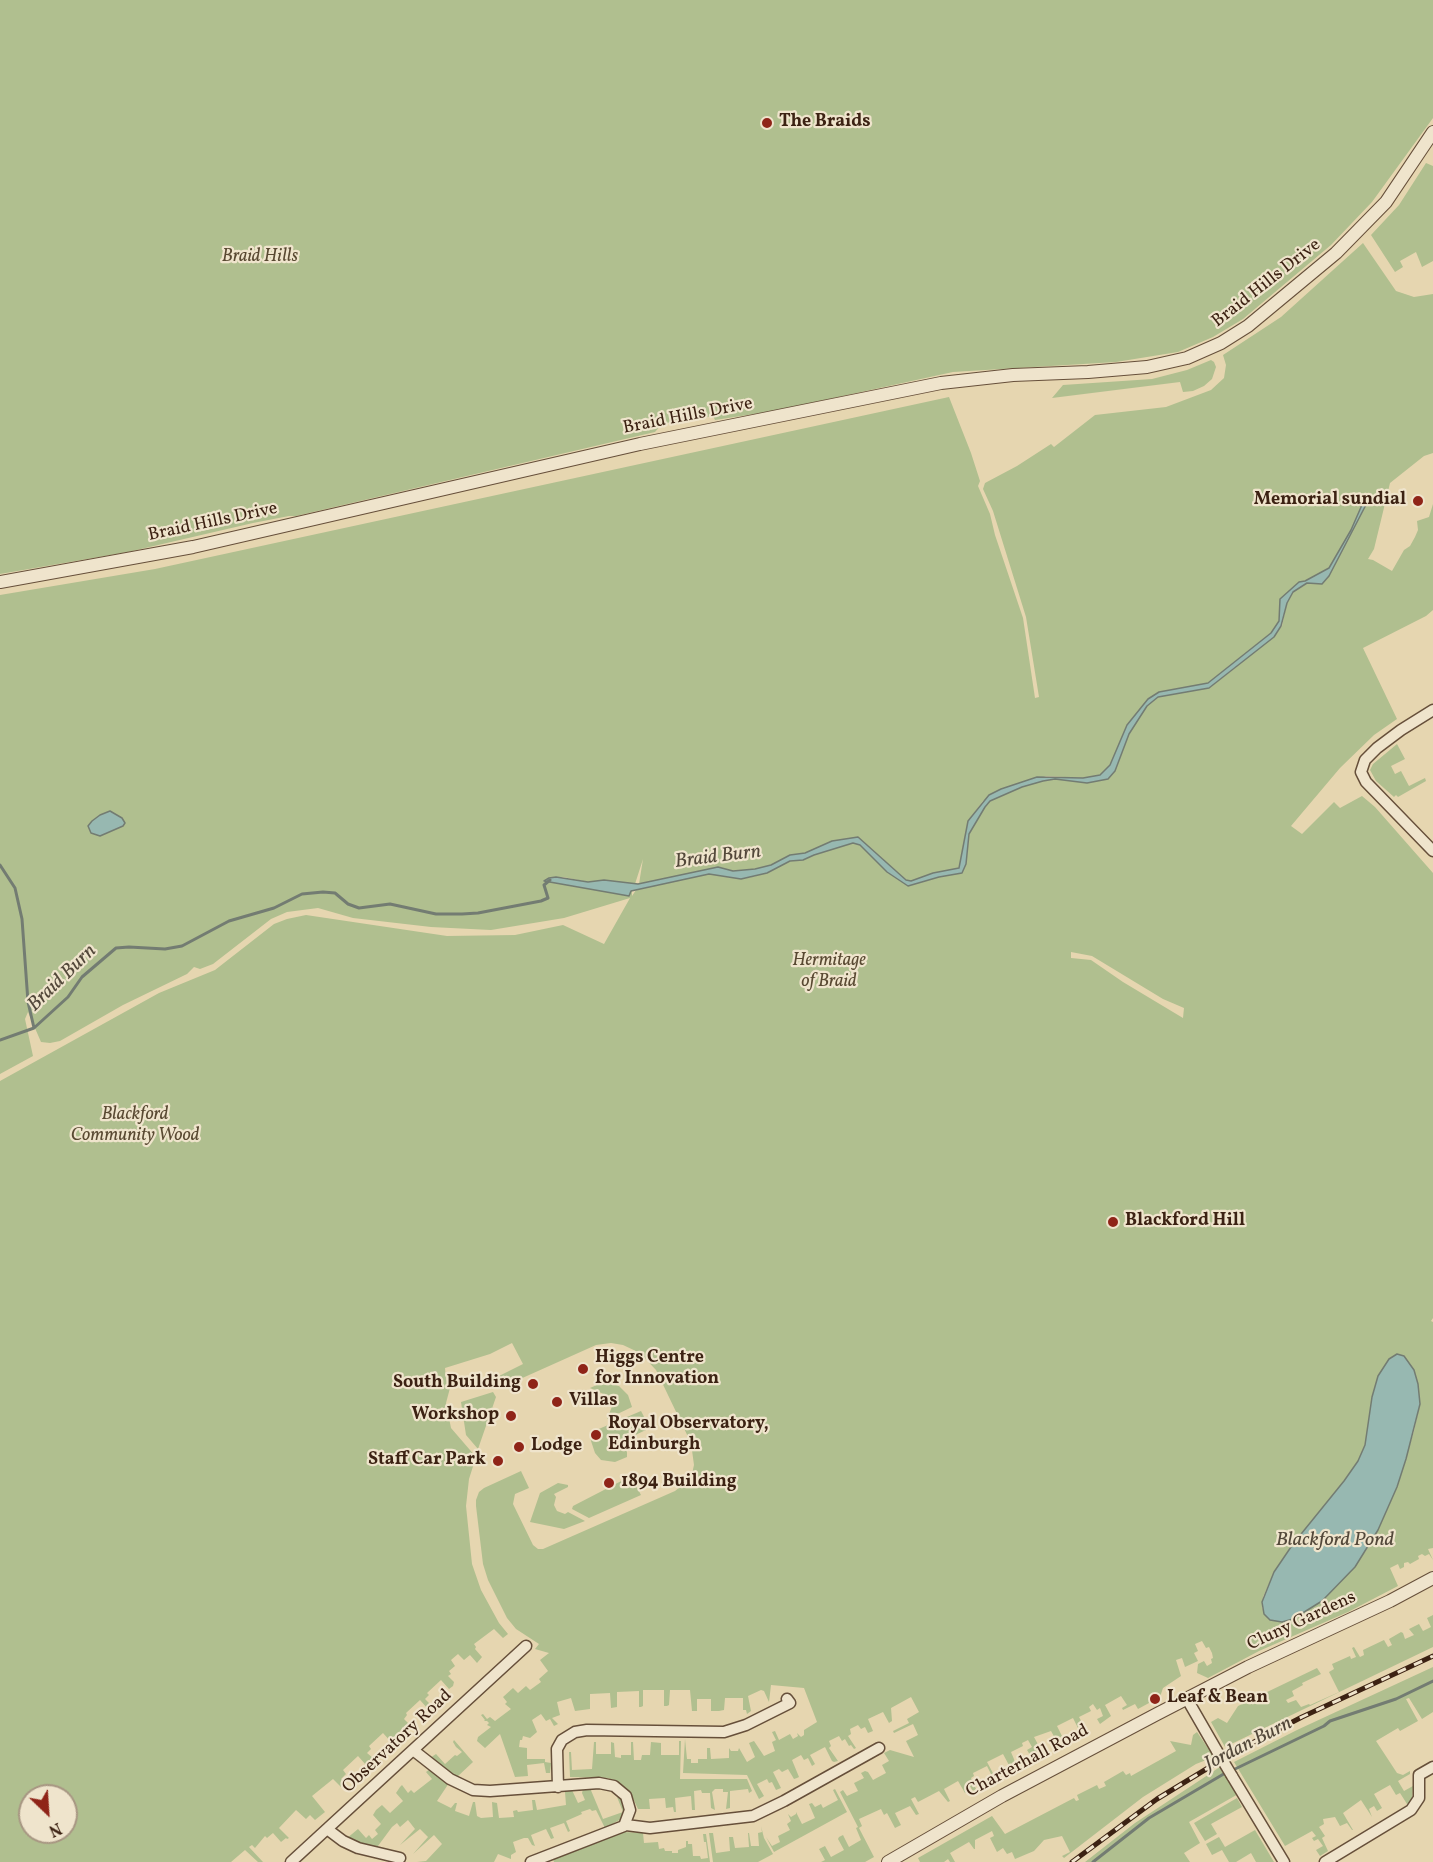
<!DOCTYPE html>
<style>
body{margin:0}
#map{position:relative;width:1433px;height:1862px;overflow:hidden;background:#e6d6b0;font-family:Vollkorn,serif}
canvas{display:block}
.north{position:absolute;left:18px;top:1784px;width:60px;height:60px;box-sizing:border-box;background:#efe4cc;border:2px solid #a79682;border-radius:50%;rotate:155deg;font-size:16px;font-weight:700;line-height:24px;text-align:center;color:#3c2213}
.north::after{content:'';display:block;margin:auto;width:21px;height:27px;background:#8f2418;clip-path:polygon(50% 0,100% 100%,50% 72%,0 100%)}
</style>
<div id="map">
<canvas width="1433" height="1862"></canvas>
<div class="north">N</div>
</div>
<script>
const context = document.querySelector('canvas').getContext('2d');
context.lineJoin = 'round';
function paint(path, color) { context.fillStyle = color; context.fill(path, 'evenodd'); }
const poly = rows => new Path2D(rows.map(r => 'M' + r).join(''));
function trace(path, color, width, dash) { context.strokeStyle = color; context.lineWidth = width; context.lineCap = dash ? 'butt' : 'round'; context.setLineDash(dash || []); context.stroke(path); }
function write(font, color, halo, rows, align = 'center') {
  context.font = font + ' Vollkorn,serif'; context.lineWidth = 4.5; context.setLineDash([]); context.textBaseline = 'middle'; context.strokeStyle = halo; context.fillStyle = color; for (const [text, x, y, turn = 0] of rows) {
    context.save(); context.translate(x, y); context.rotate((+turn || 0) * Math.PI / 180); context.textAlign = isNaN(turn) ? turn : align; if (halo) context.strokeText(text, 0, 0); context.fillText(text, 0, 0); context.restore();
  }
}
const green = poly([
 [0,0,1433,0,1433,118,1372,202,1331,245,1243,319,1213,337,1178,352,1116,362,953,372,774,411,715,420,713,416,662,424,655,432,296,516,289,516,253,523,128,552,0,574],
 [1426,163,1433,166,1433,261,1422,267,1416,252,1400,261,1403,267,1395,272,1371,235,1399,205],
 [1363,243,1396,291,1414,297,1433,294,1433,453,1424,456,1390,483,1374,549,1368,559,1373,560,1392,571,1404,550,1410,546,1415,537,1418,530,1417,521,1429,517,1433,504,1433,610,1426,616,1363,648,1397,719,1374,735,1340,768,1291,826,1302,834,1334,802,1340,808,1362,796,1375,807,1433,873,1433,1318,1431,1321,1433,1322,1433,1548,1428,1549,1433,1560,1429,1554,1425,1556,1422,1554,1418,1556,1419,1559,1410,1564,1408,1562,1404,1563,1404,1567,1400,1569,1398,1564,1390,1568,1398,1586,1348,1612,1259,1651,1208,1678,1197,1673,1198,1664,1204,1661,1207,1666,1212,1663,1211,1659,1213,1658,1212,1653,1209,1647,1206,1648,1202,1641,1195,1644,1198,1651,1194,1653,1198,1661,1185,1667,1182,1658,1176,1660,1181,1676,1163,1688,1160,1697,1138,1709,1135,1704,1123,1710,1122,1708,1127,1705,1121,1696,1105,1705,1111,1716,1100,1724,1097,1719,1103,1716,1100,1708,1097,1710,1093,1704,1089,1707,1091,1711,1079,1717,1085,1728,1083,1729,1081,1726,1078,1728,1073,1718,1057,1726,1062,1736,1056,1740,1051,1731,1034,1737,1041,1750,1030,1755,1027,1750,1032,1747,1028,1740,1022,1743,1023,1746,1011,1752,1016,1764,1010,1767,1003,1754,987,1762,994,1775,992,1776,987,1766,973,1773,974,1776,971,1778,976,1789,973,1791,969,1785,966,1787,968,1791,965,1793,958,1781,944,1789,950,1801,948,1802,939,1791,918,1802,915,1797,911,1799,919,1814,916,1815,910,1806,895,1813,901,1825,895,1828,887,1813,884,1815,881,1809,859,1819,862,1826,859,1828,874,1857,865,1862,821,1862,825,1860,819,1849,825,1846,831,1857,844,1850,838,1839,839,1837,843,1835,849,1847,861,1840,856,1828,858,1827,840,1792,843,1790,847,1796,858,1791,854,1783,864,1778,861,1773,865,1771,868,1772,873,1780,886,1773,882,1765,889,1761,884,1753,890,1750,914,1757,906,1741,918,1735,913,1724,894,1733,893,1731,909,1723,907,1719,919,1712,911,1697,891,1708,892,1721,889,1723,883,1712,868,1719,873,1731,868,1733,865,1727,861,1729,858,1725,850,1729,851,1734,848,1736,856,1748,854,1749,851,1745,849,1746,845,1739,842,1741,839,1736,829,1741,831,1746,829,1748,838,1761,834,1762,832,1761,825,1747,810,1755,815,1764,812,1766,808,1758,804,1760,801,1755,792,1760,799,1777,797,1778,794,1779,788,1769,782,1772,779,1769,773,1772,781,1788,776,1790,772,1782,769,1783,767,1779,757,1784,764,1796,759,1799,747,1775,683,1773,685,1739,687,1759,691,1759,691,1763,698,1763,698,1759,707,1759,707,1748,710,1748,711,1759,729,1758,729,1748,731,1751,738,1751,739,1748,747,1762,755,1757,749,1743,754,1741,764,1756,775,1751,772,1742,776,1740,772,1732,775,1731,779,1740,790,1734,793,1739,798,1736,797,1733,801,1737,804,1735,804,1730,817,1722,804,1688,771,1685,769,1702,764,1691,761,1690,748,1696,751,1711,747,1714,746,1710,743,1710,743,1698,725,1698,724,1710,719,1711,711,1711,711,1699,697,1699,697,1711,692,1711,690,1690,670,1690,669,1705,667,1706,664,1706,664,1690,643,1690,643,1706,641,1707,639,1707,639,1691,617,1692,617,1707,611,1708,610,1693,590,1694,590,1709,575,1711,571,1698,557,1702,560,1715,552,1718,558,1724,554,1726,550,1719,546,1721,541,1714,532,1720,537,1732,530,1738,523,1736,522,1740,520,1740,519,1747,527,1748,527,1759,545,1759,545,1762,551,1763,550,1773,546,1773,544,1763,527,1765,528,1776,515,1777,500,1734,485,1748,477,1741,478,1737,491,1727,487,1725,489,1723,487,1721,484,1721,485,1720,481,1715,483,1714,487,1719,490,1717,495,1721,511,1709,505,1704,507,1702,503,1697,513,1688,518,1693,526,1686,530,1690,541,1682,539,1679,548,1671,540,1660,549,1653,535,1649,539,1644,516,1629,507,1618,488,1580,483,1564,476,1506,476,1500,479,1492,484,1488,521,1471,529,1488,515,1494,513,1504,533,1545,538,1549,543,1549,675,1491,691,1478,694,1465,691,1443,656,1370,640,1353,623,1345,611,1343,596,1345,509,1384,506,1377,490,1385,489,1381,523,1364,512,1343,490,1354,445,1368,446,1379,450,1388,446,1403,451,1428,476,1457,469,1479,466,1506,472,1564,481,1590,499,1623,508,1634,503,1638,494,1629,474,1644,476,1647,475,1649,482,1657,477,1663,470,1655,464,1660,458,1654,451,1660,455,1666,449,1671,451,1674,448,1676,454,1682,453,1686,449,1689,441,1680,427,1693,429,1695,425,1699,430,1704,428,1709,420,1700,406,1713,407,1715,404,1719,409,1724,405,1728,412,1734,401,1744,396,1738,391,1742,383,1733,369,1746,371,1749,367,1753,373,1758,366,1765,358,1756,343,1770,346,1774,341,1779,346,1783,341,1787,333,1779,312,1796,325,1812,315,1820,310,1815,306,1819,296,1810,279,1828,289,1838,287,1839,286,1838,281,1842,273,1833,267,1838,265,1836,255,1848,252,1845,249,1847,263,1862,258,1862,245,1850,231,1862,0,1862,0,1081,159,993,215,970,274,924,287,919,306,915,447,936,515,935,563,925,604,944,630,898,564,918,491,930,431,927,353,918,318,908,287,912,271,919,213,964,200,969,194,967,187,974,123,1005,60,1041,50,1043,41,1042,28,1012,25,1019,33,1056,0,1074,0,595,155,569,949,397,971,453,980,481,978,486,990,514,995,535,1023,618,1035,698,1039,697,1026,617,993,511,983,489,985,483,1017,466,1051,444,1054,447,1095,415,1166,407,1211,390,1224,378,1226,365,1223,355,1281,317],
 [1365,498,1369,499,1329,576,1324,582,1307,583,1293,592,1287,603,1282,626,1234,669,1209,688,1158,697,1146,706,1129,734,1115,771,1108,779,1087,783,1055,779,1043,781,1022,787,990,801,985,807,969,834,966,864,962,873,939,877,908,886,887,872,860,845,853,843,814,855,803,860,790,861,756,876,741,879,709,874,636,890,632,896,632,891,631,891,629,896,544,881,549,878,563,877,588,882,635,884,643,859,639,884,718,867,733,871,755,869,771,865,790,855,805,853,832,841,858,837,906,880,911,881,933,873,959,868,968,821,983,801,1046,776,1083,778,1100,775,1110,765,1127,725,1148,699,1159,692,1208,683,1271,633,1279,621,1281,599,1299,582,1305,582,1329,568,1351,530],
 [1071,952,1092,956,1163,999,1184,1008,1183,1018,1123,982,1091,960,1071,958],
 [1420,1404,1414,1431,1397,1487,1378,1530,1365,1552,1330,1593,1300,1616,1282,1622,1262,1608,1263,1597,1274,1572,1293,1544,1344,1481,1358,1461,1365,1445,1369,1423],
 [30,1796,66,1796,66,1832,30,1832],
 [1211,360,1214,362,1216,367,1212,379,1204,386,1193,391,1183,392,1180,382,1052,398,1063,385,1152,379,1187,370],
 [1397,744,1405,759,1391,766,1395,774,1401,771,1409,786,1425,778,1426,781,1398,797,1396,795,1394,797,1376,781,1370,770,1373,764],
 [610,1383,619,1386,628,1395,632,1407,607,1419,615,1399,590,1388,599,1384],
 [493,1392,496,1397,478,1449,466,1435,461,1402],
 [641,1411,650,1428,627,1439,627,1457,615,1462,601,1460,595,1453,591,1441,590,1436,594,1431],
 [631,1476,641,1495,589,1518,572,1509,573,1506],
 [558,1483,568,1485,568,1487,554,1494,556,1497,554,1505,557,1511,565,1514,568,1512,585,1521,564,1529,530,1522,540,1493],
 [1433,1615,1433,1647,1225,1747,1211,1722,1218,1718,1227,1723,1238,1706,1317,1668,1321,1674,1302,1683,1303,1685,1292,1691,1294,1696,1286,1700,1288,1703,1296,1700,1301,1707,1309,1704,1310,1705,1339,1692,1329,1672,1334,1669,1332,1664,1350,1656,1351,1659,1356,1657,1352,1648,1354,1647,1360,1657,1364,1655,1363,1650,1384,1640,1388,1647,1392,1645,1389,1639,1401,1632,1403,1633,1405,1639,1414,1635,1409,1629,1419,1624,1423,1631,1431,1627,1427,1618],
 [1433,1667,1433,1712,1422,1719,1409,1698,1406,1699,1418,1721,1400,1731,1398,1728,1376,1741,1397,1773,1403,1775,1410,1771,1410,1774,1398,1781,1404,1791,1413,1786,1412,1801,1407,1804,1400,1793,1396,1795,1390,1785,1374,1794,1382,1808,1377,1811,1374,1806,1369,1809,1372,1817,1361,1800,1343,1813,1353,1830,1352,1830,1347,1823,1340,1826,1335,1817,1323,1819,1324,1824,1319,1827,1325,1836,1322,1838,1328,1851,1320,1856,1316,1850,1323,1846,1318,1839,1314,1841,1312,1838,1316,1836,1312,1831,1285,1846,1234,1762,1297,1730],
 [1197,1732,1214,1757,1196,1764,1143,1797,1064,1858,1062,1856,1070,1852,1062,1836,1044,1840,1034,1851,1015,1859,1012,1852,1007,1854,1003,1848,997,1852,990,1838,994,1836,992,1831,975,1840,975,1849,974,1849,969,1842,950,1853,955,1862,950,1862,948,1859,944,1862,920,1862,918,1858,992,1816,1005,1834,1074,1798,1076,1801,1079,1800,1077,1795,1097,1785,1099,1789,1106,1786,1104,1782,1123,1771,1126,1775,1130,1773,1131,1776,1176,1751,1170,1741,1191,1745,1193,1735],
 [454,1740,473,1762,457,1777,430,1758,436,1754,445,1764,455,1755,457,1756,462,1752,456,1747,453,1742],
 [679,1741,681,1741,680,1779,747,1779,752,1791,749,1793,748,1789,730,1791,730,1808,726,1809,728,1792,723,1792,723,1789,715,1789,712,1792,715,1810,711,1808,710,1793,702,1793,701,1790,694,1791,695,1810,692,1810,691,1796,675,1798,676,1812,674,1812,673,1807,666,1808,665,1798,649,1799,650,1809,638,1809,630,1792,616,1781,608,1778,570,1777,569,1752,571,1752,572,1770,592,1769,594,1742,596,1742,596,1754,611,1754,611,1742,614,1743,615,1757,621,1758,621,1755,631,1755,631,1742,633,1742,634,1760,641,1760,642,1755,650,1755,651,1742,661,1743,661,1755,679,1755],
 [1223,1765,1240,1793,1189,1822,1200,1843,1184,1853,1190,1862,1085,1862,1135,1823],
 [430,1769,449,1783,437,1801,451,1808,455,1803,457,1803,455,1811,469,1816,473,1802,475,1802,477,1816,481,1818,493,1817,492,1802,497,1803,499,1818,514,1817,513,1811,517,1810,518,1812,533,1810,532,1800,535,1800,537,1810,566,1805,565,1792,572,1790,578,1803,585,1800,582,1793,583,1789,590,1788,603,1819,623,1812,617,1797,622,1800,626,1808,623,1818,605,1828,596,1810,592,1811,590,1809,581,1812,582,1814,566,1821,570,1831,568,1832,564,1823,561,1824,550,1828,554,1838,551,1839,546,1829,531,1835,535,1846,532,1845,528,1838,524,1838,513,1842,516,1852,511,1855,511,1859,498,1854,494,1862,417,1862,426,1861,442,1844,434,1835,413,1854,428,1837,420,1829,400,1845,415,1829,408,1820,400,1827,397,1823,392,1827,375,1850,346,1839,358,1829,366,1838,369,1835,372,1839,378,1834,375,1830,381,1824,373,1815,376,1810,382,1805,390,1813,403,1801,396,1793,400,1787,402,1785,408,1793,411,1790,414,1793,432,1779,426,1772],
 [835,1789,847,1812,774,1852,766,1837,772,1846,780,1842,778,1836,790,1830,787,1824,791,1821,788,1814,791,1817,796,1814,796,1812,802,1824,815,1818,809,1804,812,1803,815,1807,821,1804,823,1808,838,1800,833,1790],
 [1237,1798,1242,1807,1211,1824,1217,1834,1205,1841,1194,1823],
 [761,1826,764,1838,773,1854,758,1862,713,1862,709,1833,713,1833,716,1853,730,1851,729,1837,733,1837,735,1848,749,1847,748,1833,749,1833,751,1846,759,1846,758,1833,762,1832],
 [1255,1830,1274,1862,1256,1862,1251,1853,1236,1862,1229,1862,1222,1850,1212,1855,1206,1844,1219,1837,1225,1847],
 [624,1832,643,1833,644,1843,658,1842,659,1849,664,1848,665,1851,672,1851,672,1853,678,1853,678,1850,686,1847,686,1841,688,1841,688,1844,692,1844,693,1856,700,1856,701,1859,708,1858,706,1842,704,1842,703,1834,706,1834,710,1862,554,1862,553,1859]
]);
const water = poly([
 [1365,498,1369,499,1329,576,1322,584,1307,583,1293,592,1287,603,1281,626,1274,637,1209,688,1158,697,1147,706,1129,734,1115,771,1108,779,1087,783,1055,779,1043,781,1022,787,990,801,985,807,969,834,966,864,962,873,939,877,908,886,887,872,860,845,853,843,814,855,803,860,790,861,767,873,741,879,709,874,631,891,629,896,544,881,549,878,556,877,588,882,604,880,638,884,718,867,733,871,755,869,771,865,790,855,805,853,832,841,858,837,906,880,911,881,933,873,959,868,968,821,989,795,1001,789,1037,777,1083,778,1100,775,1110,765,1127,725,1148,699,1159,692,1208,683,1271,633,1279,621,1280,599,1299,582,1305,581,1329,568,1351,530,1365,498],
 [110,811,122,818,125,823,123,826,100,836,91,833,88,826,92,821,100,815,110,811],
 [1397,1354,1404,1356,1414,1370,1418,1384,1420,1404,1406,1459,1397,1487,1378,1530,1355,1567,1322,1601,1293,1619,1282,1622,1270,1620,1264,1614,1262,1602,1274,1572,1293,1544,1344,1481,1358,1461,1365,1445,1372,1397,1378,1376,1389,1359,1397,1354]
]);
const stream = poly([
 [0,865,15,888,22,919,28,1002,34,1028],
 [0,1040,34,1028,68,997,82,977,116,948,129,947,165,949,182,946,229,921,274,908,302,894,323,892,335,893,348,904,359,908,390,904,436,914,462,914,478,913,541,901,548,898,544,885,550,880],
 [1233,1770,1324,1726,1330,1721,1396,1699,1433,1681],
 [1093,1862,1149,1818,1227,1772]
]);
const minor = poly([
 [1433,710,1401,730,1377,748,1365,760,1361,772,1366,782,1433,851],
 [1187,1699,1217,1751],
 [413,1750,450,1779,473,1790,490,1791,599,1783,614,1786,626,1796,630,1810,624,1826,531,1862],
 [1232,1776,1284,1862],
 [558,1787,557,1749,562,1740,575,1732,587,1730,724,1732,746,1725,790,1703,787,1699],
 [626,1825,650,1828,753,1816,784,1801,879,1748],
 [327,1829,343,1841,358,1848,400,1858],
 [291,1862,526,1646],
 [1325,1862,1411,1810,1419,1798,1419,1775,1433,1767]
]);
const tertiary = poly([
 [0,582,193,547,640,444,941,383,1013,375,1088,372,1147,367,1187,358,1221,343,1248,326,1336,253,1386,202,1433,132],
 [888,1862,1002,1796,1157,1714,1248,1667,1390,1601,1433,1578]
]);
const rail = poly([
 [1072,1862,1157,1799,1231,1754,1302,1717,1433,1656]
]);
const minorBridge = poly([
 [1217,1751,1232,1776]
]);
const markers = [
 [767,123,6,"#8f2418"],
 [1418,501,6,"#8f2418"],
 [1113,1222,6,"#8f2418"],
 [583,1369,6,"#8f2418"],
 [533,1384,6,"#8f2418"],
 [557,1402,6,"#8f2418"],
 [511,1416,6,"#8f2418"],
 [596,1435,6,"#8f2418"],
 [519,1447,6,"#8f2418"],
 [498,1461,6,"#8f2418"],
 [609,1483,6,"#8f2418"],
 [1155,1699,6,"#8f2418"]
];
const poiNames = [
 ["The Braids",779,123],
 ["Memorial sundial",1406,501,"right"],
 ["Blackford Hill",1125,1222],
 ["Higgs Centre",595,1359],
 ["for Innovation",595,1380],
 ["South Building",521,1384,"right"],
 ["Villas",569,1402],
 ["Workshop",499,1416,"right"],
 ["Royal Observatory,",608,1425],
 ["Edinburgh",608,1446],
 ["Lodge",531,1447],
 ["Staff Car Park",486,1461,"right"],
 ["1894 Building",621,1483],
 ["Leaf & Bean",1167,1699]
];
const parkNames = [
 ["Braid Hills",260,258],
 ["Hermitage",829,962],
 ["of Braid",829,983],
 ["Blackford",135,1116],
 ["Community Wood",135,1137]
];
const streetNames = [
 ["Braid Hills Drive",1267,284,-38],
 ["Braid Hills Drive",688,417,-11],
 ["Braid Hills Drive",213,523,-12],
 ["Cluny Gardens",1302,1622,-25],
 ["Observatory Road",398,1742,-43],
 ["Charterhall Road",1028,1762,-28]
];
const waterNames = [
 ["Braid Burn",718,858,-7],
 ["Braid Burn",63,979,-44],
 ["Blackford Pond",1335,1541],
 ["Jordan Burn",1249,1745,-27]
];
paint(green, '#b0bf8f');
paint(water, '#97b8b1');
trace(water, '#737c72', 1.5);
trace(stream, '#737c72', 3);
trace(minor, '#664f3a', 13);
trace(tertiary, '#664f3a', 14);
trace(minor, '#efe4cc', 10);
trace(tertiary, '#efe4cc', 12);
trace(rail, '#3c2213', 5);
trace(rail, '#efe4cc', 3, [9]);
trace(minorBridge, '#664f3a', 13, []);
trace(minorBridge, '#efe4cc', 10);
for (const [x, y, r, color] of markers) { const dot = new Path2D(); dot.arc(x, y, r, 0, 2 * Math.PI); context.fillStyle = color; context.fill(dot); trace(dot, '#efe4cc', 2); }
write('bold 18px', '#3c2213', '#efe4cc', poiNames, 'left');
write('italic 18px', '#594932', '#efe4cc', parkNames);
write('18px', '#3c2213', '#efe4cc', streetNames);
write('italic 20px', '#53483a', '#efe4cc', waterNames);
</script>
